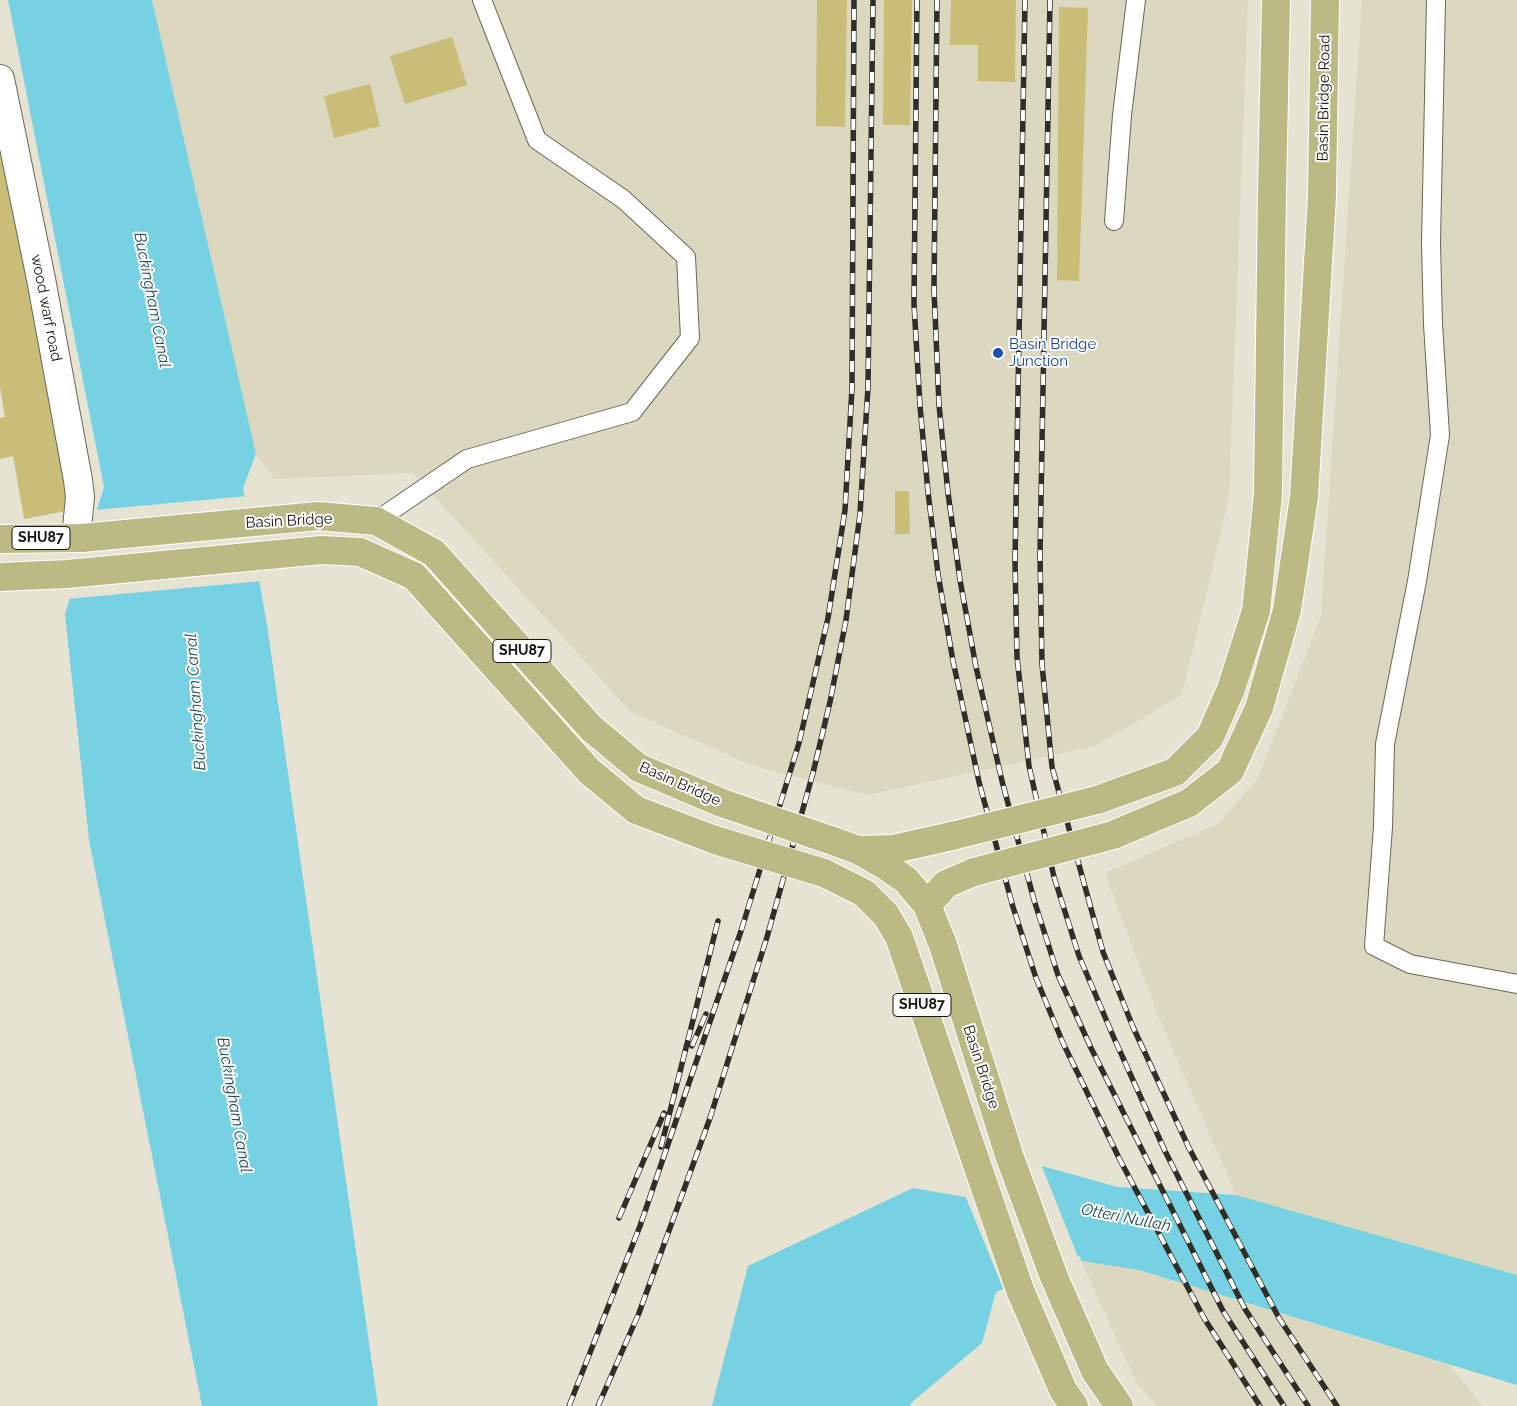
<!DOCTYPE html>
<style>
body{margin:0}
canvas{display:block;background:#e6e3d2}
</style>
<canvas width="1517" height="1406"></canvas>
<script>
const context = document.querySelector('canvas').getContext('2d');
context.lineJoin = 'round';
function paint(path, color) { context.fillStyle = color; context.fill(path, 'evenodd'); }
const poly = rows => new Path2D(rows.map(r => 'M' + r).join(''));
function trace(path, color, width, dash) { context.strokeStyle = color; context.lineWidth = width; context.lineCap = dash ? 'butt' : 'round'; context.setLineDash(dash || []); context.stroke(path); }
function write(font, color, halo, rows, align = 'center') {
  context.font = font + ' Raleway,sans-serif'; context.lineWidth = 4; context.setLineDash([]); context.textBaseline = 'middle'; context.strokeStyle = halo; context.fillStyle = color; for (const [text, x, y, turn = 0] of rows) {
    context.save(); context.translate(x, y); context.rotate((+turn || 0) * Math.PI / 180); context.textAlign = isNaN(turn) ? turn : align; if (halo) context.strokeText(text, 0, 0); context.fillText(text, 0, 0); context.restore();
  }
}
const built = poly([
 [152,0,1248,0,1229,498,1182,695,1095,746,867,795,751,765,631,712,413,473,274,479,256,454],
 [1362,0,1517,0,1517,1275,1236,1195,1157,1013,1105,873,1218,824,1258,778,1321,616],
 [1081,1261,1139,1270,1449,1365,1483,1406,1157,1406,1136,1382]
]);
const water = poly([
 [8,0,152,0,256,454,243,488,267,625,378,1406,202,1406,89,840,65,614,104,487],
 [1042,1166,1118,1187,1236,1195,1517,1275,1517,1385,1139,1270,1081,1261,1080,1256,996,1292,982,1343,911,1403,910,1406,712,1406,748,1266,913,1188,966,1197]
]);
const pier = poly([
 [247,496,262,581,67,599,95,510],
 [1041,1164,1080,1262,1079,1260,1004,1291,965,1195]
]);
const building = poly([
 [817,0,847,0,845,127,816,126],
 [884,0,912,0,910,125,883,125],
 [951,0,1016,0,1015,82,978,81,978,45,950,45],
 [1059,7,1088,8,1079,281,1057,280],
 [452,37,467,85,405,104,390,56],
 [370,84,380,126,334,138,324,96],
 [0,149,32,288,72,510,24,519,13,456,0,459,0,418,5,417,0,387],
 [895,491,909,491,910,534,895,534]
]);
const lane = poly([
 [1436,0,1431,243,1433,324,1440,435,1417,581,1385,744,1383,827,1374,946,1410,964,1517,984],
 [1114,221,1122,115,1136,0],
 [376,521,467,459,632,412,690,338,686,257,623,199,537,140,482,0]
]);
const street = poly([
 [0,79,41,279,78,480,80,497,76,538]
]);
const primary = poly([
 [0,539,82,538,318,516,376,521,434,553,591,728,639,768,722,803],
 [0,577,67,574,322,550,360,552,414,576,589,771,636,810,715,840],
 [1097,800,1175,772,1210,737,1231,689,1256,611,1268,494,1272,192,1276,0],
 [1113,835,1189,803,1230,771,1259,708,1287,610,1304,497,1322,196,1325,0],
 [833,841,858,850,886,866,906,880,927,905,943,945,1009,1155,1054,1277,1095,1371,1119,1406],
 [859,850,894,849,956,835],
 [824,873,864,893,886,915,899,937,1020,1290,1063,1390,1074,1406],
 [927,905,946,884,974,872]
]);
const rail = poly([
 [917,0,914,304,920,406,928,492,938,574,953,661,979,782,1013,907,1036,978,1063,1043,1120,1160,1204,1318,1260,1406],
 [937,0,934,290,939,405,948,493,960,580,976,667,1002,781,1034,900,1058,975,1091,1048,1223,1311,1284,1406],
 [1025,0,1015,562,1017,657,1029,766,1054,877,1079,956,1114,1038,1165,1151,1245,1309,1308,1406],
 [1050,0,1040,555,1042,664,1052,767,1103,952,1133,1027,1189,1148,1279,1318,1337,1406],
 [692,1046,706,1014],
 [661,1147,718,921],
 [619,1218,664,1113],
 [569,1406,640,1226,741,931,799,743,828,618,845,510,852,388,854,0],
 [598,1406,639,1313,710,1118,767,937,813,773,830,702,846,620,860,514,868,387,873,0]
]);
const primaryBridge = poly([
 [722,803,833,841],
 [956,835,1097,800],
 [715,840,824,873],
 [974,872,1113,835]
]);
const markers = [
 [998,353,6,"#1a4fb4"]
];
const shields = [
 [41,538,58],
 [522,651,58],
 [922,1005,58]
];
const shieldNames = [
 ["SHU87",41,538],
 ["SHU87",522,651],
 ["SHU87",922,1005]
];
const streetNames = [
 ["Basin Bridge Road",1324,98,-89],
 ["wood warf road",46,308,79],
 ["Basin Bridge",289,521,-3],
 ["Basin Bridge",680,784,24],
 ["Basin Bridge",981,1067,72]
];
const transitNames = [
 ["Basin Bridge",1009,344],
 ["Junction",1009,361]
];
const waterNames = [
 ["Buckingham Canal",152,300,79],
 ["Buckingham Canal",196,702,-94],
 ["Buckingham Canal",234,1105,80],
 ["Otteri Nullah",1126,1218,11]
];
paint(built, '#dcd8c0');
paint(water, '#76d1e3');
paint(pier, '#e6e3d2');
paint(building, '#c9bd78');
trace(lane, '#686657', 20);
trace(street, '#686657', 30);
trace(primary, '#fff', 30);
trace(lane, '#fff', 18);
trace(street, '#fff', 28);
trace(primary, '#bbba85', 28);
trace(rail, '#2f2e27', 5.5);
trace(rail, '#fff', 4, [11]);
trace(primaryBridge, '#fff', 30, []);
trace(primaryBridge, '#bbba85', 28);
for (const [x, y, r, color] of markers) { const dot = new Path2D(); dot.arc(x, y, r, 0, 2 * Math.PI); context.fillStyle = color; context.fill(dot); trace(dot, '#fff', 2); }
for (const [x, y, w] of shields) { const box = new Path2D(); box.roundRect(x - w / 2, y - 11.5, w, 23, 4); context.fillStyle = '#fff'; context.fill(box); trace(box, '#16150f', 1); }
write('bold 14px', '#16150f', null, shieldNames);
write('15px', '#16150f', '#fff', streetNames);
write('15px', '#164399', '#fff', transitNames, 'left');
write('italic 16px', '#234d55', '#fff', waterNames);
</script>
